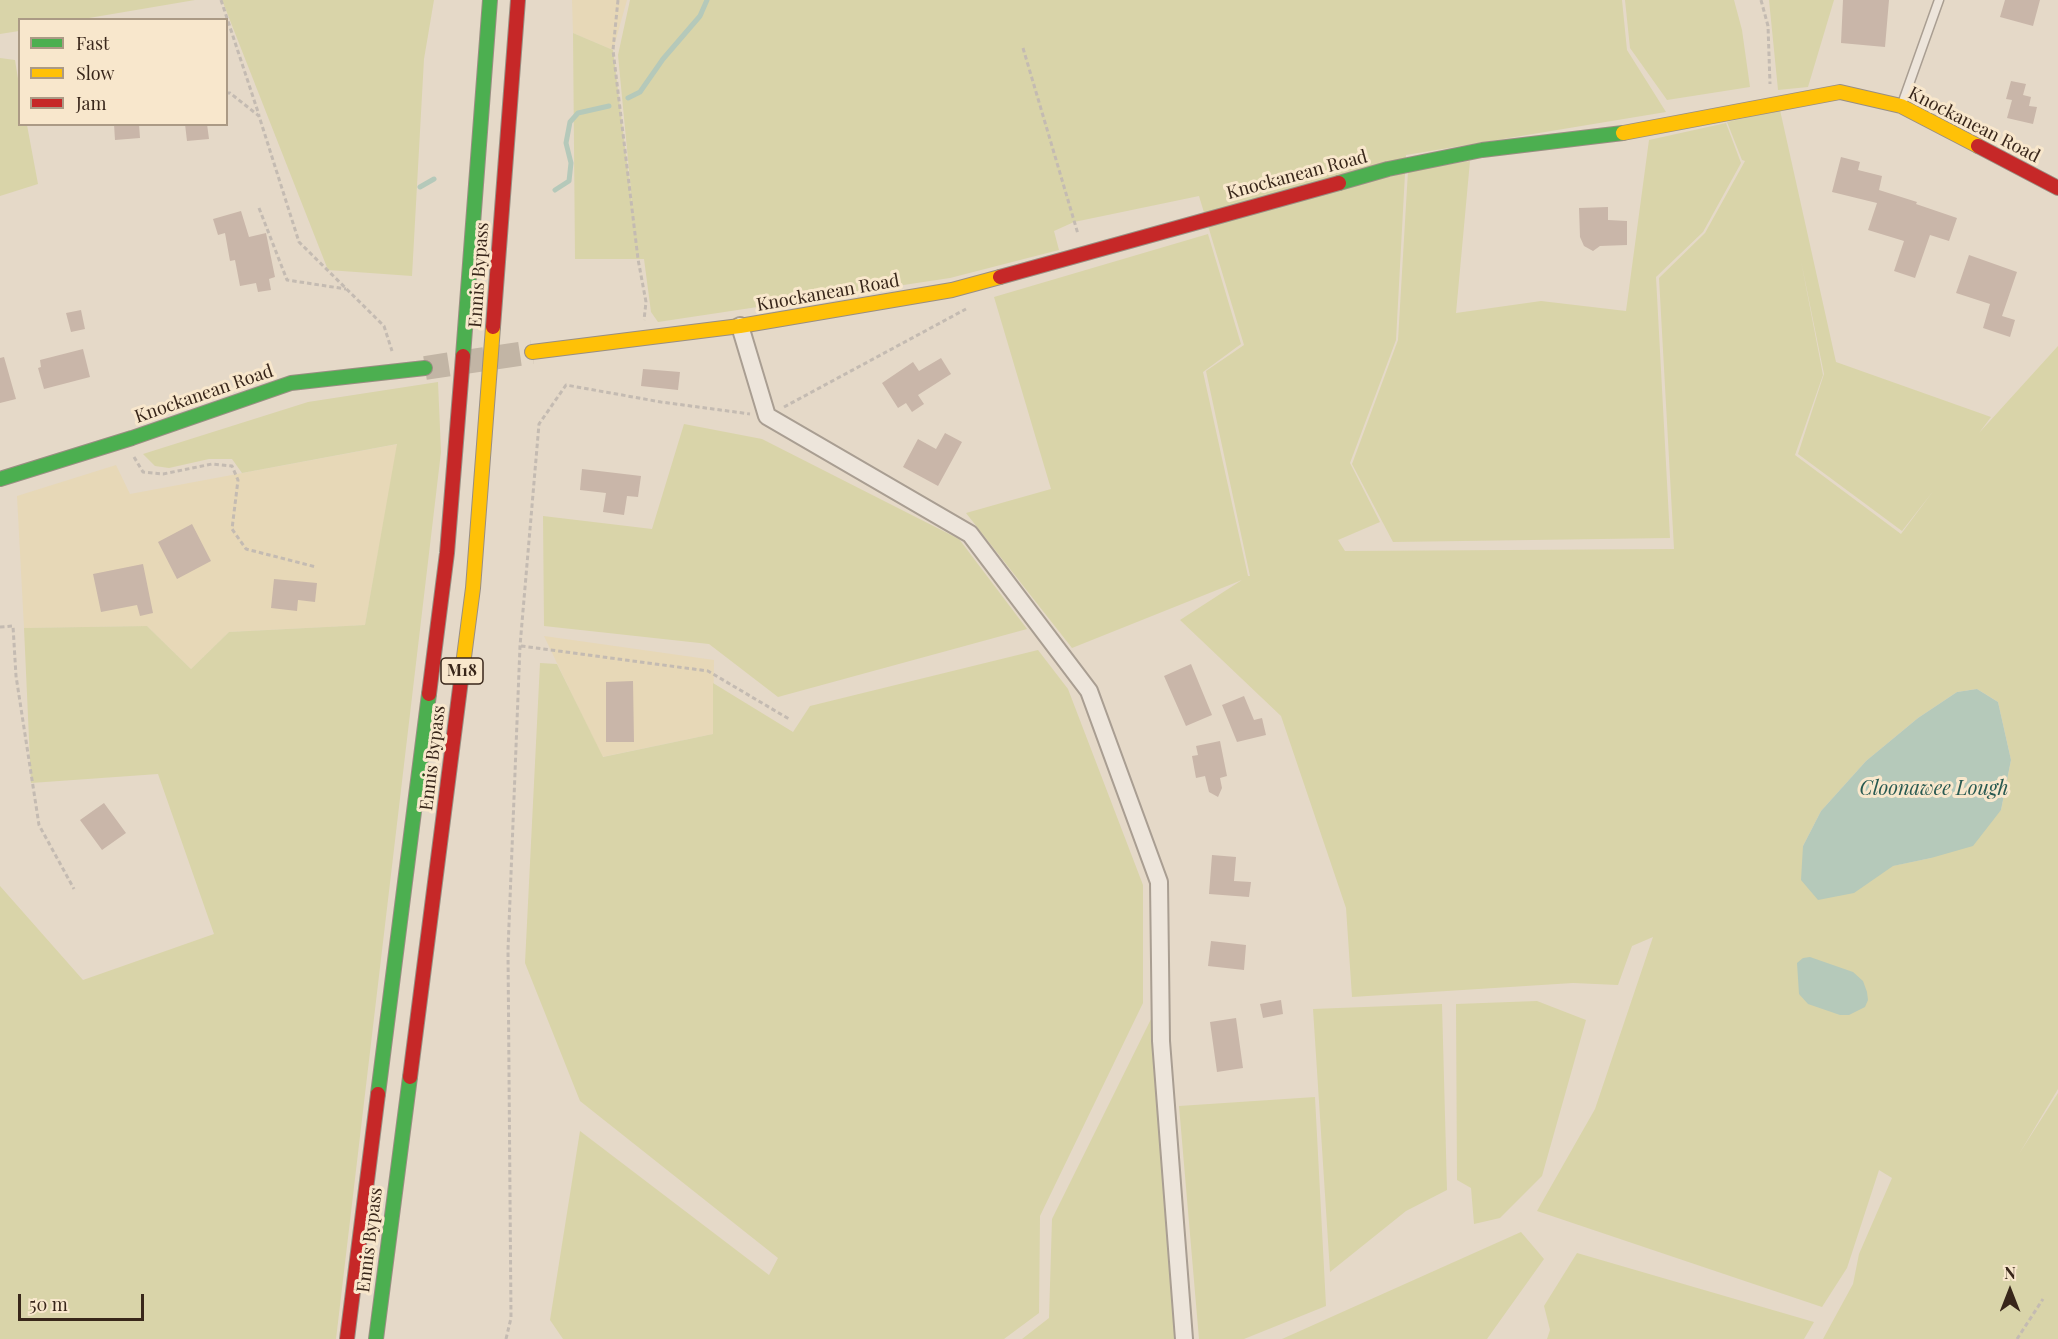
<!DOCTYPE html>
<style>
body{margin:0}
#map{position:relative;width:2058px;height:1339px;overflow:hidden;background:#e5d9c8;font-family:"Playfair Display",serif}
canvas{display:block}
.legend{position:absolute;left:18px;top:18px;width:210px;height:108px;box-sizing:border-box;background:#f8e7cc;border:2px solid #ab9a85;margin:0;padding:8px 10px;list-style:none;font-size:18px;color:#38261a}
.legend li{display:flex;align-items:center;gap:12px;height:30px}
.legend b{width:30px;border:2px solid #ab9a85}
.north{position:absolute;left:1980px;top:1261px;width:60px;height:60px;-webkit-text-stroke:4px #f8e7cc;paint-order:stroke;rotate:0deg;font-size:16px;font-weight:700;line-height:24px;text-align:center;color:#38261a}
.north::after{content:'';display:block;margin:auto;width:21px;height:27px;background:#38261a;clip-path:polygon(50% 0,100% 100%,50% 72%,0 100%)}
.scale{position:absolute;left:18px;top:1294px;width:126px;height:27px;box-sizing:border-box;border:3px solid #38261a;border-top:0;padding-left:8px;font-size:18px;line-height:21px;white-space:nowrap;color:#38261a;-webkit-text-stroke:4px #f8e7cc;paint-order:stroke}
</style>
<div id="map">
<canvas width="2058" height="1339"></canvas>
<ul class="legend">
<li><b style="height:8px;background:#4caf50"></b>Fast</li>
<li><b style="height:8px;background:#ffc107"></b>Slow</li>
<li><b style="height:8px;background:#c62828"></b>Jam</li>
</ul>
<div class="north">N</div>
<div class="scale">50 m</div>
</div>
<script>
const context = document.querySelector('canvas').getContext('2d');
context.lineJoin = 'round';
function paint(path, color) { context.fillStyle = color; context.fill(path, 'evenodd'); }
const poly = rows => new Path2D(rows.map(r => 'M' + r).join(''));
function trace(path, color, width, dash) { context.strokeStyle = color; context.lineWidth = width; context.lineCap = dash ? 'butt' : 'round'; context.setLineDash(dash || []); context.stroke(path); }
function write(font, color, halo, rows, align = 'center') {
  context.font = font + ' "Playfair Display",serif'; context.lineWidth = 6; context.setLineDash([]); context.textBaseline = 'middle'; context.strokeStyle = halo; context.fillStyle = color; for (const [text, x, y, turn = 0] of rows) {
    context.save(); context.translate(x, y); context.rotate((+turn || 0) * Math.PI / 180); context.textAlign = isNaN(turn) ? turn : align; if (halo) context.strokeText(text, 0, 0); context.fillText(text, 0, 0); context.restore();
  }
}
const farmland = poly([
 [572,0,627,0,613,50,573,33],
 [398,444,365,625,229,632,191,669,147,626,24,628,17,496,116,465,130,494],
 [544,636,714,660,713,734,602,757]
]);
const green = poly([
 [0,0,195,0,83,19,20,20,19,31,0,34],
 [222,0,434,0,424,59,412,276,328,270],
 [630,0,1622,0,1627,50,1666,112,1406,155,1396,340,1350,463,1380,522,1338,540,1345,551,1674,549,1659,278,1705,233,1745,161,1742,160,1727,122,1780,110,1836,362,1991,417,1979,433,2058,346,2058,1089,2019,1154,2058,1093,2058,1339,1823,1339,1853,1284,1859,1254,1892,1178,1879,1170,1847,1268,1822,1307,1537,1211,1595,1109,1653,937,1632,946,1618,985,1573,983,1352,997,1346,908,1281,716,1180,620,1242,580,1072,648,966,513,1051,489,994,297,1208,234,1241,344,1203,372,1248,576,1250,576,1206,371,1244,345,1199,196,1074,222,1054,231,1059,250,950,278,658,322,651,312,644,259,575,259,573,33,613,50,633,212,618,55],
 [1801,261,1824,374,1798,454,1902,531,1934,490,1901,534,1795,455,1823,375],
 [1977,689,1998,702,2011,760,2001,810,1931,858,1892,866,1803,846,1821,811,1866,761,1918,718,1957,692],
 [1625,0,1734,0,1742,30,1750,87,1667,100,1630,48],
 [1769,0,1834,0,1808,87,1778,90],
 [0,58,15,60,19,85,20,124,27,125,38,184,0,196],
 [1726,123,1741,163,1703,232,1656,277,1670,538,1393,542,1352,464,1398,340,1408,171,1470,161,1456,313,1541,301,1626,311,1649,140],
 [438,382,441,452,336,1339,0,1339,0,886,83,980,214,934,158,774,31,783,24,628,147,626,191,669,229,632,365,625,397,444,242,473,232,459,209,459,169,468,155,466,143,454,308,402],
 [684,424,762,439,959,539,1027,629,778,697,709,644,544,626,543,516,652,529],
 [1038,650,1068,689,1143,885,1143,1003,1040,1216,1039,1313,1004,1339,563,1339,550,1320,580,1131,769,1275,778,1258,580,1101,525,963,540,663,557,664,603,757,713,734,713,683,793,732,810,706],
 [1537,1001,1586,1020,1542,1176,1500,1218,1474,1224,1471,1188,1457,1180,1456,1004],
 [1442,1004,1447,1190,1406,1211,1330,1272,1313,1009],
 [1154,1013,1179,1339,1022,1339,1049,1318,1052,1219],
 [1315,1097,1326,1306,1244,1339,1199,1339,1179,1106],
 [1521,1232,1544,1259,1487,1339,1282,1339],
 [1577,1253,1814,1322,1804,1339,1547,1339,1550,1330,1544,1306]
]);
const water = poly([
 [1977,689,1998,702,2011,760,2001,810,1973,846,1931,858,1893,866,1854,893,1818,900,1801,880,1803,846,1821,811,1866,761,1918,718,1957,692],
 [1810,957,1853,972,1863,981,1867,992,1868,1000,1865,1007,1849,1015,1840,1015,1808,1004,1799,994,1797,963,1803,958]
]);
const stream = poly([
 [628,98,640,92,663,59,700,16,707,0],
 [420,187,434,179],
 [555,190,569,181,571,163,566,143,570,122,578,113,609,106]
]);
const building = poly([
 [1843,0,1889,0,1885,47,1841,43],
 [2005,0,2040,0,2033,26,2000,17],
 [2011,81,2026,84,2023,95,2031,97,2029,106,2037,107,2033,124,2007,118,2012,100,2006,99],
 [114,124,139,124,140,138,115,140],
 [185,124,207,124,209,139,187,141],
 [1841,157,1860,162,1858,170,1882,176,1879,190,1917,202,1916,204,1957,218,1949,241,1930,235,1915,278,1894,271,1904,241,1868,230,1877,203,1832,192],
 [1608,207,1608,220,1627,221,1627,245,1600,246,1593,251,1584,246,1580,237,1579,208],
 [241,211,249,237,266,233,275,277,269,279,271,290,258,292,256,283,240,286,235,260,230,261,225,233,218,235,213,219],
 [1969,255,2017,272,2002,316,2015,320,2010,337,1983,328,1990,304,1956,293],
 [81,310,85,329,71,332,66,313],
 [83,349,90,377,44,389,38,368,41,367,40,360],
 [4,357,16,399,0,403,0,358],
 [941,358,951,374,918,395,924,404,912,412,906,403,898,408,882,383,913,362,919,371],
 [643,369,680,372,678,390,641,386],
 [945,433,962,442,938,486,903,467,918,439,936,449],
 [582,469,641,476,638,497,627,496,624,515,603,512,606,493,580,490],
 [192,524,211,561,177,579,158,542],
 [143,564,153,613,140,616,137,605,101,612,93,574],
 [274,579,317,583,315,602,298,600,297,611,271,608],
 [1191,664,1212,715,1186,726,1164,676],
 [633,681,634,742,606,742,606,682],
 [1244,696,1254,720,1262,718,1266,735,1237,742,1222,705],
 [1220,741,1227,776,1220,778,1222,788,1218,797,1209,792,1205,776,1196,778,1192,756,1198,755,1196,746],
 [104,803,126,833,102,850,80,820],
 [1212,855,1236,857,1234,881,1251,882,1249,897,1209,894],
 [1211,941,1246,945,1244,970,1208,966],
 [1281,1000,1283,1014,1263,1018,1260,1004],
 [1236,1018,1243,1068,1217,1072,1210,1022]
]);
const secondaryTunnel = poly([
 [425,368,532,352]
]);
const path = poly([
 [221,0,259,115],
 [618,0,613,50,638,259,646,302,644,320],
 [1761,0,1768,26,1770,84],
 [1023,48,1078,234],
 [226,93,230,93,259,116,299,242,384,326,392,351],
 [259,208,287,280,346,289],
 [784,407,966,309],
 [134,457,143,472,163,474,212,464,232,466,238,480,232,529,246,549,316,567],
 [0,627,13,626,16,676,39,825,74,889],
 [521,646,708,671,789,719],
 [506,1339,511,1318,508,950,520,646,539,424,566,385,661,402,750,414],
 [2017,1339,2043,1299]
]);
const lane = poly([
 [1902,104,1939,0]
]);
const street = poly([
 [740,326,767,416,970,534,1089,691,1159,882,1161,1041,1184,1339]
]);
const fast = poly([
 [1339,183,1388,169,1482,150,1623,133],
 [463,356,490,0],
 [0,479,132,438,291,383,425,368],
 [378,1094,429,694],
 [376,1339,410,1077]
]);
const slow = poly([
 [1623,133,1840,92,1901,106,1978,146],
 [532,352,740,326,952,290,1000,277],
 [461,680,473,588,493,327]
]);
const jam = poly([
 [1978,146,2058,188],
 [1000,277,1339,183],
 [493,327,518,0],
 [429,694,447,553,463,356],
 [410,1077,461,680],
 [347,1339,378,1094]
]);
const shields = [
 [462,671,42]
];
const shieldNames = [
 ["M18",462,671]
];
const streetNames = [
 ["Knockanean Road",1974,125,27],
 ["Knockanean Road",1297,175,-15],
 ["Ennis Bypass",479,275,-86],
 ["Knockanean Road",828,293,-10],
 ["Knockanean Road",204,394,-19],
 ["Ennis Bypass",433,758,-83],
 ["Ennis Bypass",370,1240,-83]
];
const waterNames = [
 ["Cloonawee Lough",1934,789]
];
paint(farmland, '#e7d8b7');
paint(green, '#d9d4a9');
paint(water, '#b5c9ba');
trace(stream, '#b5c9ba', 5);
paint(building, '#c9b6a9');
trace(secondaryTunnel, '#c2b5a5', 24, [24, 12]);
trace(lane, '#a99e92', 11);
trace(street, '#a99e92', 20);
trace(fast, '#998e82', 16);
trace(slow, '#998e82', 16);
trace(jam, '#998e82', 16);
trace(path, '#c4bbb2', 3, [4.5, 3]);
trace(lane, '#ede5db', 8);
trace(street, '#ede5db', 16);
trace(fast, '#4caf50', 14);
trace(slow, '#ffc107', 14);
trace(jam, '#c62828', 14);
for (const [x, y, w] of shields) { const box = new Path2D(); box.roundRect(x - w / 2, y - 13, w, 26, 4.5); context.fillStyle = '#f8e7cc'; context.fill(box); trace(box, '#38261a', 1.5); }
write('bold 16px', '#38261a', null, shieldNames);
write('18px', '#38261a', '#f8e7cc', streetNames);
write('italic 20px', '#285951', '#f8e7cc', waterNames);
</script>
